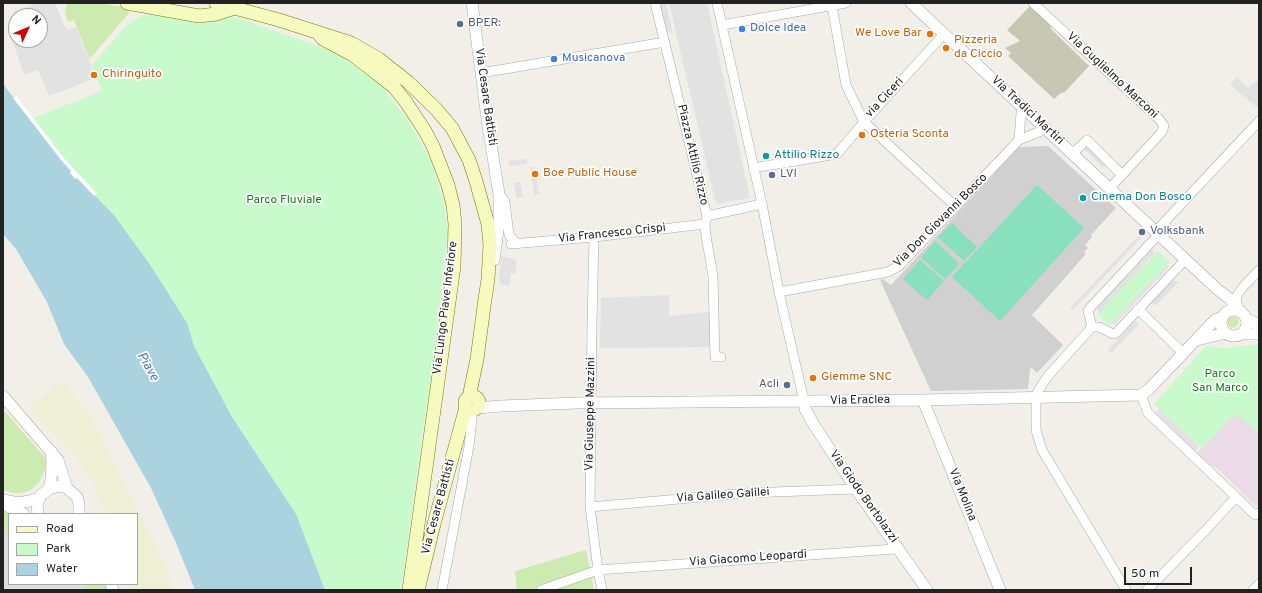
<!DOCTYPE html>
<style>
body{margin:0}
#map{position:relative;width:1262px;height:593px;overflow:hidden;background:#f2efe9;font-family:Overpass,sans-serif}
canvas{display:block}
.frame{position:absolute;inset:0;border:4px solid #222;pointer-events:none}
.legend{position:absolute;left:8px;top:513px;width:130px;height:72px;box-sizing:border-box;background:#fff;border:1px solid #a7a7a7;margin:0;padding:5px 7px;list-style:none;font-size:12px;color:#222}
.legend li{display:flex;align-items:center;gap:8px;height:20px}
.legend b{width:20px;border:1px solid #a7a7a7}
.north{position:absolute;left:8px;top:8px;width:40px;height:40px;box-sizing:border-box;background:#fff;border:1px solid #a7a7a7;border-radius:50%;rotate:46deg;font-size:11px;font-weight:700;line-height:16px;text-align:center;color:#222}
.north::after{content:'';display:block;margin:auto;width:14px;height:18px;background:#d40000;clip-path:polygon(50% 0,100% 100%,50% 72%,0 100%)}
.scale{position:absolute;left:1124px;top:567px;width:68px;height:18px;box-sizing:border-box;border:2px solid #222;border-top:0;padding-left:5px;font-size:12px;line-height:14px;white-space:nowrap;color:#222;-webkit-text-stroke:3px #fff;paint-order:stroke}
</style>
<div id="map">
<canvas width="1262" height="593"></canvas>
<div class="frame"></div>
<ul class="legend">
<li><b style="height:5px;background:#f7fabf"></b>Road</li>
<li><b style="height:11px;background:#c8facc"></b>Park</li>
<li><b style="height:11px;background:#aad3df"></b>Water</li>
</ul>
<div class="north">N</div>
<div class="scale">50 m</div>
</div>
<script>
const context = document.querySelector('canvas').getContext('2d');
context.lineJoin = 'round';
function paint(path, color) { context.fillStyle = color; context.fill(path, 'evenodd'); }
const poly = rows => new Path2D(rows.map(r => 'M' + r).join(''));
function trace(path, color, width, dash) { context.strokeStyle = color; context.lineWidth = width; context.lineCap = dash ? 'butt' : 'round'; context.setLineDash(dash || []); context.stroke(path); }
function write(font, color, halo, rows, align = 'center') {
  context.font = font + ' Overpass,sans-serif'; context.lineWidth = 3.5; context.setLineDash([]); context.textBaseline = 'middle'; context.strokeStyle = halo; context.fillStyle = color; for (const [text, x, y, turn = 0] of rows) {
    context.save(); context.translate(x, y); context.rotate((+turn || 0) * Math.PI / 180); context.textAlign = isNaN(turn) ? turn : align; if (halo) context.strokeText(text, 0, 0); context.fillText(text, 0, 0); context.restore();
  }
}
const residential = poly([
 [3,531,9,535,9,584,84,584,85,590,3,590]
]);
const industrial = poly([
 [1236,413,1259,434,1259,504,1257,506,1255,505,1216,467,1213,467,1197,453]
]);
const religious = poly([
 [1048,146,1116,208,1091,235,1092,237,1085,245,1088,248,1084,252,1086,254,1032,315,1063,345,1037,373,1032,368,1030,369,1028,389,931,391,880,280,883,279,891,285,1019,147]
]);
const construction = poly([
 [1031,5,1049,21,1051,29,1089,66,1064,93,1062,92,1054,99,1008,56,1011,53,1005,48,1020,41,1007,30]
]);
const farmland = poly([
 [61,381,82,404,97,427,144,522,156,542,174,590,129,590,127,584,137,584,137,514,105,514,96,490,86,471,75,456,30,408]
]);
const grass = poly([
 [67,3,99,3,128,8,129,13,93,55,89,58,74,20,68,22,65,13],
 '1227.5 322a5.5 5.5 0 1 1 11 0a5.5 5.5 0 1 1-11 0Z',
 [3,409,47,460,45,469,40,481,31,490,21,493,13,493,3,490],
 [3,511,11,514,9,514,9,535,3,531],
 [586,550,594,590,517,590,515,571],
 [84,584,106,584,108,590,85,590]
]);
const park = poly([
 [159,14,200,22,232,16,337,53,380,84,408,120,431,161,443,200,448,231,432,373,424,422,401,590,325,590,296,514,232,417,194,346,187,323,151,266,114,215,94,196,97,193,64,158,33,118,102,91,92,65,124,28,133,20,144,15],
 [1158,251,1170,262,1109,325,1097,314],
 [1259,344,1259,434,1236,413,1202,448,1154,404,1206,346,1225,348]
]);
const pitch = poly([
 [1037,185,1084,228,1000,321,952,277],
 [952,223,977,247,964,261,938,237],
 [935,241,959,264,945,279,921,257],
 [920,260,944,281,927,300,903,279]
]);
const parking = poly([
 [38,3,55,3,65,27,66,27,67,30,76,27,96,78,49,96,38,70,24,75,13,43,19,40,40,40,40,16,16,16,16,21,13,12],
 [660,3,666,3,673,34,666,31],
 [669,3,707,3,750,198,716,204],
 [1237,77,1248,88,1259,79,1259,109,1230,85],
 [1089,146,1109,165,1102,167,1083,148],
 [527,159,527,164,509,166,509,161],
 [530,167,535,167,539,194,534,195],
 [520,182,523,197,517,198,514,183],
 [1141,233,1141,238,1073,310,1070,308],
 [1152,250,1155,253,1100,312,1096,308],
 [501,256,517,260,515,274,511,273,509,286,499,284],
 [1167,265,1169,267,1114,325,1111,323],
 [1172,280,1179,282,1155,306,1151,302],
 [669,295,669,316,710,312,710,347,600,348,601,298],
 [1135,321,1139,324,1111,353,1108,350],
 [1159,409,1199,446,1195,451,1155,413]
]);
const water = poly([
 [3,84,13,97,16,95,64,158,97,194,95,196,114,215,151,266,187,323,194,346,232,417,296,514,325,590,195,590,176,543,151,488,88,377,64,344,47,302,16,249,3,234]
]);
const pier = poly([
 [16,95,64,158,97,194,94,196,77,178,75,179,70,173,71,171,61,160,13,98]
]);
const minor = poly([
 [717,3,762,204,779,292,804,401],
 [1033,3,1159,119,1164,126,1162,132,1110,188],
 [832,6,846,85,864,122,956,207],
 [722,25,846,3],
 [481,73,665,42],
 [1019,140,1021,113,1023,108],
 [1073,153,1087,140,1122,175],
 [753,168,837,154,864,122,944,34],
 [499,194,505,202,509,235,517,244],
 [707,216,762,204],
 [705,224,706,236,713,276,715,357,721,357],
 [1156,231,1259,121],
 [1159,234,1090,308,1088,311,1092,327,1099,327,1113,334,1116,333,1186,259],
 [594,237,592,323,590,507,598,570,602,590],
 [511,244,594,237,705,224,707,216,655,3],
 [779,292,888,272,899,266,1019,140,1041,131,1045,128],
 [1138,309,1183,353],
 [1240,310,1237,304,1236,297,1243,287,1259,270],
 [1092,327,1048,376,1038,391,1036,398,1036,430,1042,450,1126,590],
 [1141,395,1148,413,1255,515,1259,513],
 [590,507,746,493,856,489],
 [442,590,469,446,473,409],
 [541,590,598,570,895,549,898,547],
 [1147,590,1206,530,1236,497],
 [1253,590,1259,584]
]);
const tertiary = poly([
 [472,3,488,126,499,194,499,223,494,260],
 [911,3,1217,289,1230,299,1238,310],
 '1221 323a13 13 0 1 1 26 0a13 13 0 1 1-26 0Z',
 [1247,319,1259,325],
 [1241,334,1259,334],
 [1197,340,1226,333],
 [3,396,58,460,67,488],
 [923,400,1000,590],
 [804,401,805,409,814,425,856,489,927,590],
 [477,408,501,406,577,403,923,400,1141,395,1149,389,1215,320,1222,317],
 [49,489,51,480,52,463,51,451],
 [3,500,19,503,29,501,40,498],
 [3,503,12,509,24,514],
 [38,514,37,504,41,495,49,489,58,486,67,488,77,497,79,504,79,514],
 [111,584,113,590]
]);
const secondary = poly([
 [127,3,199,16,216,14,234,8],
 [216,3,279,20,351,43,379,59,408,82,436,109,452,128,469,160,476,181,488,224,490,245,488,279,484,306,477,359,469,397],
 [317,32,323,39,353,55,366,65,394,87,406,102,425,131,433,146,448,185,453,205,455,224,454,266,409,590],
 '465 403a7 7 0 1 1 14 0a7 7 0 1 1-14 0Z',
 [418,590,434,524,466,407]
]);
const markers = [
 [460,24,4,"#5c6f8a"],
 [742,29,4,"#3f7fe0"],
 [930,34,4,"#e8710a"],
 [946,48,4,"#e8710a"],
 [554,59,4,"#3f7fe0"],
 [94,75,4,"#e8710a"],
 [862,135,4,"#e8710a"],
 [766,156,4,"#0f9aa8"],
 [535,174,4,"#e8710a"],
 [772,175,4,"#5c6f8a"],
 [1083,198,4,"#0f9aa8"],
 [1142,232,4,"#5c6f8a"],
 [813,378,4,"#e8710a"],
 [787,385,4,"#5c6f8a"]
];
const serviceNames = [
 ["BPER:",468,24],
 ["LVI",780,175],
 ["Volksbank",1150,232],
 ["Acli",779,385,"right"]
];
const shopNames = [
 ["Dolce Idea",750,29],
 ["Musicanova",562,59]
];
const foodNames = [
 ["We Love Bar",922,34,"right"],
 ["Pizzeria",954,41],
 ["da Ciccio",954,55],
 ["Chiringuito",102,75],
 ["Osteria Sconta",870,135],
 ["Boe Public House",543,174],
 ["Giemme SNC",821,378]
];
const streetNames = [
 ["Via Guglielmo Marconi",1112,76,43],
 ["Via Cesare Battisti",485,97,82],
 ["via Ciceri",885,98,-47],
 ["Via Tredici Martiri",1027,111,43],
 ["Piazza Attilio Rizzo",692,155,77],
 ["Via Don Giovanni Bosco",941,221,-45],
 ["Via Francesco Crispi",612,234,-6],
 ["Via Lungo Piave Inferiore",446,308,-83],
 ["Via Eraclea",860,401,-1],
 ["Via Giuseppe Mazzini",591,414,-89],
 ["Via Molina",962,495,68],
 ["Via Galileo Galilei",723,496,-4],
 ["Via Giodo Bortolazzi",863,497,55],
 ["Via Cesare Battisti",439,507,-75],
 ["Via Giacomo Leopardi",748,559,-4]
];
const cultureNames = [
 ["Attilio Rizzo",774,156],
 ["Cinema Don Bosco",1091,198]
];
const parkNames = [
 ["Parco Fluviale",284,201],
 ["Parco",1220,375],
 ["San Marco",1220,389]
];
const waterNames = [
 ["Piave",147,367,60]
];
paint(residential, '#e0dfdf');
paint(industrial, '#ebdbe8');
paint(religious, '#d0d0d0');
paint(construction, '#c7c7b4');
paint(farmland, '#eef0d5');
paint(grass, '#cdebb0');
paint(park, '#c8facc');
paint(pitch, '#88e0be');
paint(parking, '#e2e2e2');
paint(water, '#aad3df');
paint(pier, '#fff');
trace(minor, '#a9a9a9', 10);
trace(tertiary, '#a9a9a9', 12);
trace(secondary, '#707d05', 14);
trace(minor, '#fff', 9);
trace(tertiary, '#fff', 11);
trace(secondary, '#f7fabf', 13);
for (const [x, y, r, color] of markers) { const dot = new Path2D(); dot.arc(x, y, r, 0, 2 * Math.PI); context.fillStyle = color; context.fill(dot); trace(dot, '#fff', 1.5); }
write('12px', '#4e5e75', '#fff', serviceNames, 'left');
write('12px', '#366cbe', '#fff', shopNames, 'left');
write('12px', '#c56008', '#fff', foodNames, 'left');
write('12px', '#222', '#fff', streetNames);
write('12px', '#0d838f', '#fff', cultureNames, 'left');
write('12px', '#0c8416', '#fff', parkNames);
write('italic 13px', '#4a7aab', '#fff', waterNames);
</script>
